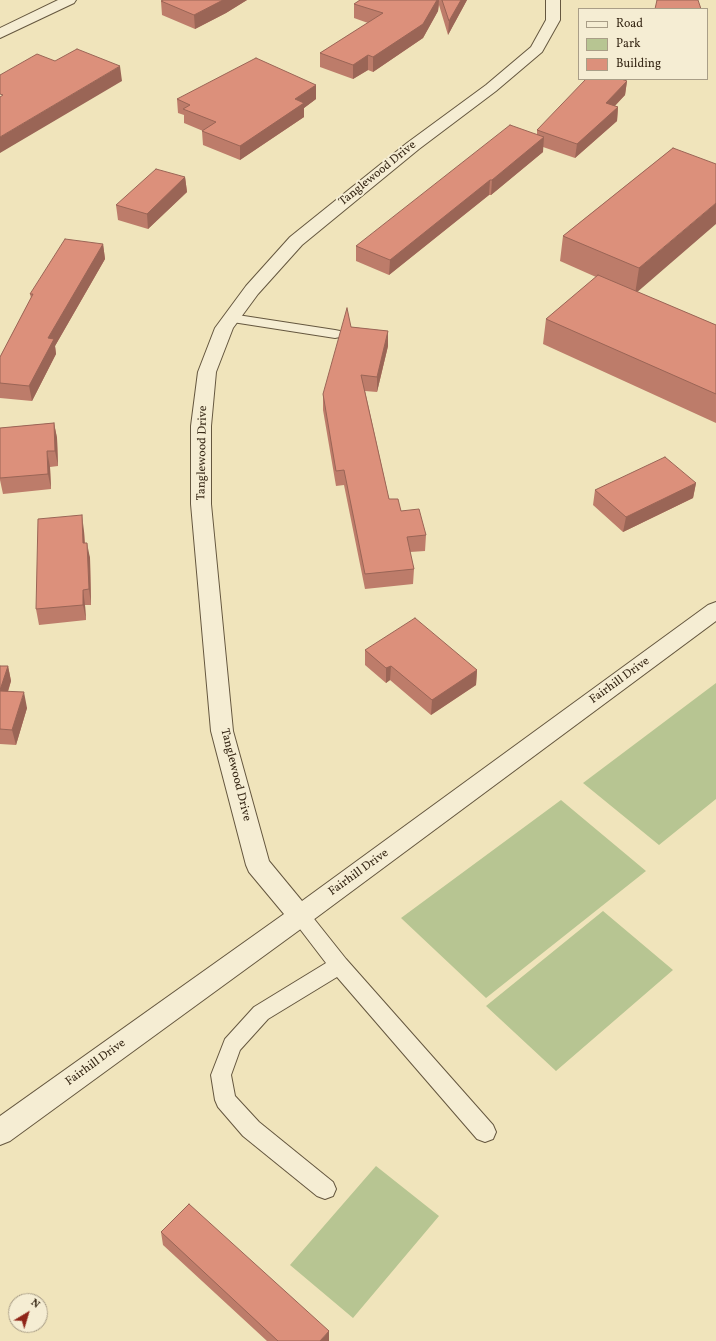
<!DOCTYPE html>
<style>
body{margin:0}
#map{position:relative;width:716px;height:1341px;overflow:hidden;background:#f0e4bb;font-family:Vollkorn,serif}
canvas{display:block}
.legend{position:absolute;left:578px;top:8px;width:130px;height:72px;box-sizing:border-box;background:#f5edd3;border:1px solid #a99e87;margin:0;padding:5px 7px;list-style:none;font-size:12px;color:#372816}
.legend li{display:flex;align-items:center;gap:8px;height:20px}
.legend b{width:20px;border:1px solid #a99e87}
.north{position:absolute;left:8px;top:1293px;width:40px;height:40px;box-sizing:border-box;background:#f5edd3;border:1px solid #a99e87;border-radius:50%;rotate:38deg;font-size:11px;font-weight:700;line-height:16px;text-align:center;color:#372816}
.north::after{content:'';display:block;margin:auto;width:14px;height:18px;background:#8f2418;clip-path:polygon(50% 0,100% 100%,50% 72%,0 100%)}
</style>
<div id="map">
<canvas width="716" height="1341"></canvas>
<ul class="legend">
<li><b style="height:5px;background:#f5edd3"></b>Road</li>
<li><b style="height:11px;background:#b7c592"></b>Park</li>
<li><b style="height:11px;background:#dc907b"></b>Building</li>
</ul>
<div class="north">N</div>
</div>
<script>
const context = document.querySelector('canvas').getContext('2d');
context.lineJoin = 'round';
function paint(path, color) { context.fillStyle = color; context.fill(path, 'evenodd'); }
const poly = rows => new Path2D(rows.map(r => 'M' + r).join(''));
function trace(path, color, width, dash) { context.strokeStyle = color; context.lineWidth = width; context.lineCap = dash ? 'butt' : 'round'; context.setLineDash(dash || []); context.stroke(path); }
function write(font, color, halo, rows, align = 'center') {
  context.font = font + ' Vollkorn,serif'; context.lineWidth = 4; context.setLineDash([]); context.textBaseline = 'middle'; context.strokeStyle = halo; context.fillStyle = color; for (const [text, x, y, turn = 0] of rows) {
    context.save(); context.translate(x, y); context.rotate((+turn || 0) * Math.PI / 180); context.textAlign = isNaN(turn) ? turn : align; if (halo) context.strokeText(text, 0, 0); context.fillText(text, 0, 0); context.restore();
  }
}
const green = poly([
 [716,683,716,799,659,845,583,783],
 [561,800,646,871,486,998,401,918],
 [603,911,673,970,556,1071,486,1006],
 [376,1166,439,1216,353,1318,290,1265]
]);
const lane = poly([
 [231,314,335,330,340,331,342,334,340,337,335,338,226,321,224,318,226,315,231,314],
 [300,908,307,910,346,959,493,1125,496,1132,493,1139,485,1142,477,1139,337,977,268,1019,240,1050,231,1075,235,1096,259,1122,333,1182,336,1189,333,1196,325,1199,317,1196,243,1136,218,1107,215,1100,211,1075,225,1039,254,1007,326,963,290,916,293,910,300,908]
]);
const street = poly([
 [58,0,76,0,74,3,0,38,0,28,58,0],
 [546,0,560,0,560,20,542,52,496,91,419,149,302,245,258,294,233,328,216,372,211,426,211,504,233,731,269,861,302,901,708,605,716,602,716,621,309,923,10,1141,0,1145,0,1116,284,914,249,872,246,865,211,731,191,504,191,426,198,372,215,328,246,286,290,237,407,143,486,85,531,47,546,20,546,0]
]);
const wall = poly([
 [163,0,247,0,226,13,195,29,162,15,161,1],
 [360,0,467,0,448,35,439,5,438,11,423,38,373,72,368,70,353,79,320,67,320,53,368,23,354,18,354,4],
 [627,81,625,95,615,106,618,107,617,121,575,158,543,147,543,152,491,195,489,195,389,275,356,261,356,246,537,135,537,130],
 [316,85,316,99,304,108,304,117,240,160,203,145,202,131,203,131,184,123,184,115,178,113,177,99],
 [673,148,637,292,716,325,716,423,543,344,546,319,596,277,560,261,563,236],
 [185,177,187,192,148,229,118,220,116,205],
 [103,244,105,259,55,346,56,354,32,401,0,398,0,357,31,298,30,294],
 [351,327,388,331,388,346,377,392,365,391,389,499,401,511,426,535,425,551,410,552,414,569,413,584,365,589,344,485,336,486,323,410,323,394],
 [54,423,57,438,58,466,50,467,51,489,3,494,0,480,0,428],
 [696,483,693,498,623,532,593,505,595,490],
 [84,531,85,543,90,558,91,605,85,605,86,620,39,625,36,609],
 [365,650,477,670,476,685,431,715,390,680,386,683,365,665],
 [0,666,8,666,11,681,8,692,27,708,16,745,0,744],
 [161,1232,329,1341,267,1341,163,1245]
]);
const shadedWall = poly([
 [223,0,247,0,226,13,195,29,194,15],
 [437,0,439,0,438,11,423,38,373,72,373,57],
 [461,0,467,0,448,35,449,21],
 [368,55,368,70,353,79,353,65],
 [120,66,122,81,0,153,0,137],
 [627,81,625,95,604,117,606,103],
 [316,85,316,99,304,108,304,117,240,160,240,146,295,99],
 [618,107,617,121,575,158,577,144],
 [544,137,543,152,491,195,492,180],
 [185,177,187,192,148,229,147,214],
 [490,180,489,195,389,275,390,260],
 [716,203,716,224,635,294,639,268],
 [103,244,105,259,55,346,56,354,32,401,29,386,48,338],
 [388,331,388,346,377,392,377,377],
 [54,423,57,438,58,466,55,451],
 [47,451,50,467,51,489,48,474],
 [696,483,693,498,623,532,626,517],
 [82,515,84,531,85,558,83,543],
 [87,543,90,558,91,605,89,589],
 [83,590,85,605,86,620,83,605],
 [8,666,11,681,3,706,0,690],
 [391,666,390,680,386,683,386,668],
 [477,670,476,685,431,715,432,700],
 [24,692,27,708,16,745,12,730],
 [329,1331,329,1341,320,1341]
]);
const building = poly([
 [163,0,223,0,194,15,161,1,163,0],
 [360,0,437,0,423,24,373,57,368,55,353,65,320,53,383,13,354,4,360,0],
 [442,0,461,0,449,21,442,0],
 [657,0,698,0,701,9,655,9,657,0],
 [77,49,120,66,0,137,0,97,3,95,0,94,0,75,37,54,55,61,77,49],
 [256,58,316,85,295,99,304,103,240,146,202,131,216,122,183,109,190,105,177,99,256,58],
 [586,79,621,79,627,81,606,103,618,107,577,144,537,130,586,79],
 [510,125,544,137,492,180,490,180,390,260,356,246,510,125],
 [673,148,716,164,716,203,639,268,563,236,673,148],
 [156,169,185,177,147,214,116,205,156,169],
 [65,239,103,244,48,338,54,339,29,386,0,383,0,357,33,294,30,294,65,239],
 [598,275,716,325,716,394,546,319,598,275],
 [347,308,351,327,388,331,377,377,361,375,389,499,398,499,401,511,419,509,426,535,407,537,414,569,365,574,344,470,336,471,323,394,347,308],
 [54,423,55,451,47,451,48,474,0,478,0,428,54,423],
 [665,457,696,483,626,517,595,490,665,457],
 [82,515,83,543,87,543,89,589,83,590,83,605,36,609,38,519,82,515],
 [415,618,477,670,432,700,391,666,386,668,365,650,415,618],
 [0,666,8,666,0,690,0,666],
 [0,691,24,692,12,730,0,729,0,691],
 [189,1204,329,1331,320,1341,278,1341,161,1232,189,1204]
]);
const streetNames = [
 ["Tanglewood Drive",378,174,-39],
 ["Tanglewood Drive",203,453,-89],
 ["Fairhill Drive",620,681,-36],
 ["Tanglewood Drive",235,775,76],
 ["Fairhill Drive",359,873,-36],
 ["Fairhill Drive",96,1063,-36]
];
paint(green, '#b7c592');
trace(lane, '#65573f', 2);
trace(street, '#65573f', 2);
paint(lane, '#f5edd3');
paint(street, '#f5edd3');
paint(wall, '#bd7c6a');
paint(shadedWall, '#9a6556');
paint(building, '#dc907b');
trace(building, '#9a6556', 1);
write('12px', '#372816', '#f5edd3', streetNames);
</script>
